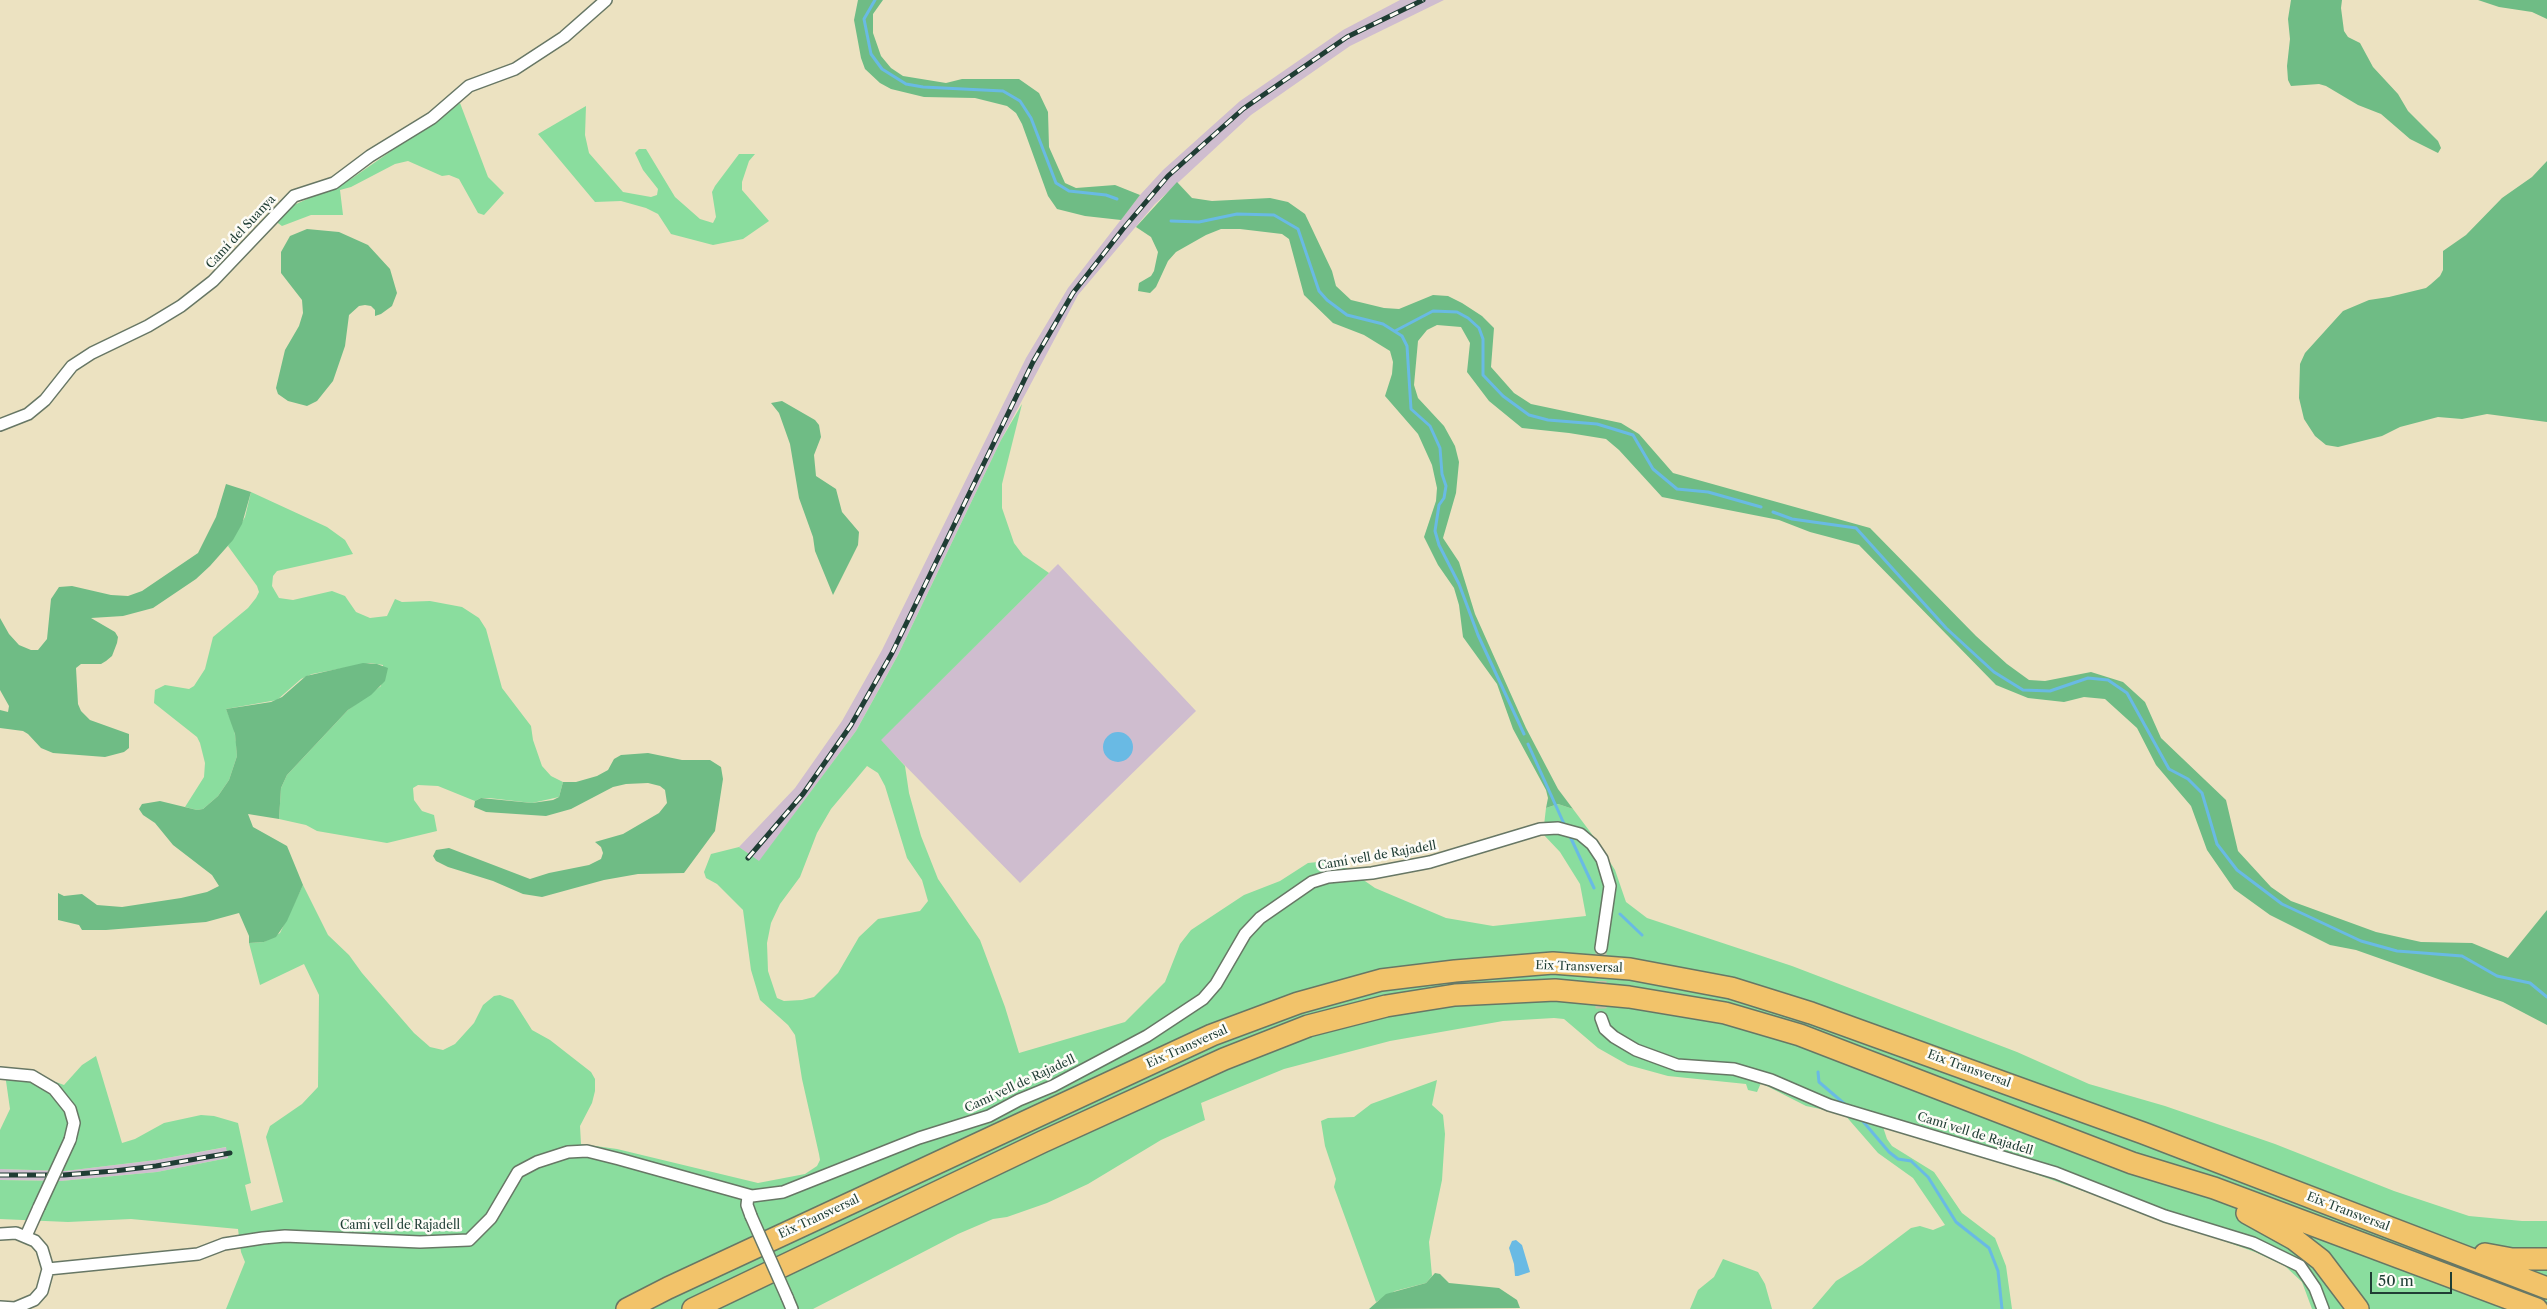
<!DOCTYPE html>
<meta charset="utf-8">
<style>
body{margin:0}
#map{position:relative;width:2547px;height:1309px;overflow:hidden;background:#ece2c1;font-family:"Libre Caslon Text",serif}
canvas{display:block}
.scale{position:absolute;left:2370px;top:1272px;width:82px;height:22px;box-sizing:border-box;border:2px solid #1f3d34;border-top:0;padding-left:6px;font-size:15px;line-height:18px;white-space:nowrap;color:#1f3d34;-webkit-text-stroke:4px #fdfcf7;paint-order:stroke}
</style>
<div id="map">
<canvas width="2547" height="1309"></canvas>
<div class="scale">50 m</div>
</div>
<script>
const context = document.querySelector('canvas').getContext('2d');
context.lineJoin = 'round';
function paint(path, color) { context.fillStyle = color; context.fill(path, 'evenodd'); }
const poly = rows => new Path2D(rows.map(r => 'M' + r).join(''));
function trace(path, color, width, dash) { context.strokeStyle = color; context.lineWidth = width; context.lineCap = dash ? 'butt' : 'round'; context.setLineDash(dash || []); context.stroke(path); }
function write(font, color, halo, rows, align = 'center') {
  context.font = font + ' "Libre Caslon Text",serif'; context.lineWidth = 5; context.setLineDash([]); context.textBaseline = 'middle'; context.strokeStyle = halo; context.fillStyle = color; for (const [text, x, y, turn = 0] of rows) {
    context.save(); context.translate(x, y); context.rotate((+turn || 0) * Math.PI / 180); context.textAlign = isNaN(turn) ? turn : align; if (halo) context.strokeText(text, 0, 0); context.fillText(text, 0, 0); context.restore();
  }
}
const industrial = poly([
 [1400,0,1444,0,1350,46,1251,115,1155,204,1078,295,1001,440,898,655,856,731,759,862,739,847,795,788,842,721,882,650,1026,358,1068,288,1140,195,1163,170,1240,101,1343,30],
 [1058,564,1196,711,1020,883,880,740],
 [227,1147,228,1158,157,1172,61,1181,0,1180,0,1169,65,1171,156,1160]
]);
const green = poly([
 [460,103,488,177,504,193,484,215,478,213,459,179,449,175,442,176,408,161,395,164,351,187,340,190,343,215,311,215,282,226,275,221,294,205,351,179],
 [586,106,585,135,589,153,623,192,651,197,657,195,658,189,643,170,635,153,639,149,646,149,675,197,700,219,713,223,716,217,712,192,715,186,739,154,755,154,749,161,742,182,742,190,769,221,743,239,713,245,671,234,658,214,646,208,621,201,595,202,538,134],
 [1022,404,1002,484,1002,508,1014,543,1023,555,1049,573,881,740,905,766,909,793,921,836,938,879,980,940,1005,1007,1019,1053,1125,1022,1165,982,1180,944,1191,930,1244,895,1280,881,1308,863,1328,861,1342,865,1375,888,1446,918,1493,926,1586,916,1580,884,1560,852,1543,834,1546,808,1558,804,1573,809,1594,837,1615,870,1626,902,1647,918,1792,966,2017,1052,2089,1084,2165,1106,2275,1144,2394,1191,2469,1216,2522,1221,2547,1221,2547,1309,2312,1309,2302,1282,2285,1266,2255,1252,2010,1165,1883,1127,1887,1139,1892,1146,1934,1172,1962,1213,1995,1238,2006,1266,2012,1309,1812,1309,1836,1281,1862,1265,1911,1228,1920,1226,1933,1230,1945,1225,1913,1178,1878,1153,1844,1114,1806,1106,1761,1083,1757,1092,1748,1090,1746,1084,1668,1076,1628,1065,1598,1048,1564,1019,1554,1018,1503,1021,1390,1041,1284,1069,1201,1103,1205,1120,1161,1140,1088,1184,1047,1203,1007,1217,993,1219,958,1234,813,1309,226,1309,245,1262,241,1252,238,1229,131,1219,68,1222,0,1219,0,1180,61,1181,157,1172,228,1158,226,1147,156,1160,65,1171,0,1169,0,1130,10,1109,4,1067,31,1073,64,1085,82,1065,96,1056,122,1143,135,1139,164,1123,201,1115,214,1116,238,1123,251,1183,245,1185,251,1211,283,1202,266,1137,270,1126,302,1104,318,1087,319,995,304,964,260,985,249,943,264,942,280,933,303,885,328,935,349,955,362,973,414,1033,430,1047,443,1050,455,1044,474,1023,483,1005,494,996,500,995,513,1000,532,1030,550,1040,591,1072,595,1079,595,1091,592,1103,580,1126,581,1144,617,1149,758,1183,805,1174,817,1166,820,1160,819,1154,802,1079,795,1035,788,1025,760,1000,751,970,743,910,717,884,706,878,704,872,711,854,739,847,759,861,856,731,898,655,1001,440],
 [867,766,878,773,885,786,907,858,922,880,928,901,920,911,878,919,859,937,838,973,814,997,802,1000,784,1001,777,998,768,971,767,943,771,923,780,904,800,877,817,833,831,809],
 [251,492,327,527,345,540,353,554,277,571,273,576,272,586,279,598,293,600,332,591,345,596,356,612,370,618,387,616,395,599,402,602,430,601,462,607,479,618,486,629,502,688,531,726,533,740,542,766,551,776,563,782,559,797,532,803,489,798,481,798,475,801,438,786,418,785,413,788,414,800,422,811,434,815,437,831,387,843,317,831,306,825,279,819,281,788,287,775,348,710,381,686,383,665,370,663,312,674,301,679,277,700,226,709,234,728,236,742,237,756,229,780,218,796,203,809,197,810,185,807,204,777,205,763,200,743,197,737,154,703,155,690,165,685,189,689,194,686,205,669,213,637,248,608,256,598,259,592,257,586,228,546,245,517],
 [1437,1080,1432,1105,1443,1115,1445,1134,1442,1180,1429,1242,1432,1276,1426,1283,1395,1291,1376,1302,1334,1187,1336,1179,1325,1146,1321,1121,1328,1118,1354,1117,1371,1104],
 [1723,1259,1758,1272,1765,1284,1772,1309,1690,1309,1698,1290,1714,1277]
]);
const forest = poly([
 [858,0,883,0,873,14,873,33,881,56,891,68,903,76,946,83,962,79,1019,79,1039,93,1048,112,1049,147,1065,183,1076,188,1115,185,1140,195,1121,220,1085,216,1057,209,1048,196,1022,124,1016,113,1007,106,975,98,924,97,891,89,880,83,865,69,861,58,854,20],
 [2291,0,2342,0,2341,8,2344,31,2348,37,2360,43,2373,67,2398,94,2408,111,2438,141,2441,148,2438,153,2410,139,2381,114,2358,105,2326,86,2319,84,2291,86,2288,80,2287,66,2290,39,2288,19],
 [2478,0,2547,0,2547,19,2532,12,2499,7],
 [2547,161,2547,422,2487,414,2462,419,2438,417,2400,427,2382,436,2338,447,2326,445,2315,436,2304,419,2299,398,2300,364,2305,353,2343,311,2369,300,2389,297,2426,288,2431,284,2440,276,2443,270,2443,251,2466,235,2502,198,2532,177],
 [1177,182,1192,198,1212,201,1270,198,1288,202,1305,214,1332,271,1336,286,1351,300,1384,308,1399,309,1433,295,1448,296,1462,303,1482,316,1494,328,1491,367,1514,393,1531,404,1621,423,1639,434,1673,473,1870,528,1976,636,2007,664,2029,680,2045,681,2091,672,2123,682,2145,702,2161,738,2226,800,2238,851,2271,887,2291,901,2376,932,2421,942,2472,943,2508,958,2547,910,2547,1025,2503,1002,2356,950,2330,945,2270,915,2234,889,2207,850,2191,806,2156,765,2137,728,2105,699,2084,697,2064,702,2028,698,1996,685,1859,545,1810,532,1779,520,1662,497,1619,450,1606,439,1569,433,1522,428,1489,401,1467,372,1470,343,1461,327,1437,325,1427,330,1418,341,1414,385,1418,398,1444,426,1455,446,1459,462,1456,493,1443,538,1459,562,1475,614,1526,728,1558,789,1573,809,1558,804,1546,808,1548,798,1546,790,1513,729,1497,684,1463,637,1459,605,1454,588,1438,565,1424,537,1436,501,1437,488,1432,465,1418,434,1385,396,1392,374,1393,362,1390,351,1364,335,1333,323,1304,295,1289,239,1282,234,1240,229,1221,229,1206,235,1176,252,1168,261,1156,287,1150,293,1138,291,1139,283,1151,276,1154,271,1158,252,1151,237,1136,227],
 [307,229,339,232,368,245,390,269,397,293,392,306,381,314,375,316,375,310,371,306,365,305,359,306,349,315,345,346,333,381,317,401,307,406,288,401,278,394,276,388,285,350,299,326,303,313,302,300,281,273,281,252,290,236],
 [782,401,815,420,819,425,821,437,814,455,816,476,836,489,842,512,859,532,858,545,833,595,815,551,813,537,799,498,790,444,779,413,771,403],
 [226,484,251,492,242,524,233,540,210,566,196,579,153,608,123,616,91,618,115,632,118,637,117,643,112,656,106,661,101,664,81,664,76,668,78,704,81,711,90,720,129,734,129,748,124,752,105,757,53,753,41,748,28,734,23,731,0,728,0,710,8,712,9,706,0,690,0,618,9,634,19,645,31,650,38,650,47,639,51,599,59,587,72,586,111,595,128,596,142,591,198,553,216,517],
 [363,663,377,664,388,668,385,681,371,695,348,710,287,775,281,788,279,819,248,814,253,827,287,846,303,885,287,921,276,937,264,942,249,943,249,936,239,913,206,922,106,930,82,930,79,925,58,920,58,893,64,896,82,894,97,905,122,907,181,898,207,892,219,886,212,875,173,845,155,823,143,815,139,809,142,804,160,801,197,810,203,809,218,796,229,780,237,756,235,734,226,709,271,702,282,697,306,676],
 [648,753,682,760,710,760,721,767,723,779,715,831,684,873,638,874,604,880,542,897,523,894,493,881,448,867,436,861,433,856,436,850,449,848,530,879,549,873,589,865,601,859,603,853,601,847,595,842,623,834,659,813,667,803,665,790,660,786,648,783,626,784,613,787,571,809,546,816,486,812,474,807,475,801,481,798,532,803,553,800,559,797,563,782,576,782,597,776,608,770,614,759,621,755],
 [1435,1273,1440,1274,1449,1283,1499,1288,1517,1300,1520,1308,1369,1309,1386,1294,1426,1283]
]);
const water = poly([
 '1103 747a15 15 0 1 1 30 0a15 15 0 1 1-30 0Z',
 [1516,1240,1522,1245,1530,1272,1518,1276,1515,1276,1514,1264,1509,1248,1512,1241]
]);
const stream = poly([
 [875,0,864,19,871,54,882,69,906,84,923,87,1003,91,1020,101,1031,118,1056,183,1069,191,1106,195,1117,199],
 [1171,221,1199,222,1237,214,1274,215,1298,229,1319,291,1327,300,1347,315,1383,324,1402,336,1407,346,1411,409,1430,426,1440,448,1442,474,1446,486,1444,498,1439,505,1435,531,1439,545,1459,584,1478,635,1524,734],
 [1395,331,1433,311,1457,312,1468,318,1479,328,1483,339,1483,375,1503,396,1529,415,1548,420,1597,424,1633,435,1653,469,1677,489,1708,492,1761,507],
 [1773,512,1792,519,1856,528,1946,628,1994,672,2023,690,2050,691,2088,678,2108,680,2127,693,2169,769,2188,779,2202,793,2217,844,2237,870,2282,904,2361,941,2397,951,2462,956,2497,976,2530,983,2547,997],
 [1528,744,1565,826],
 [1569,834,1594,888],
 [1620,914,1642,935],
 [1818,1072,1819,1082,1847,1106],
 [1861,1119,1889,1152,1898,1159,1911,1161,1928,1177,1956,1222,1989,1248,1998,1271,2002,1309]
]);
const minorTunnel = poly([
 [1601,948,1601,1018]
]);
const minor = poly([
 [0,425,28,414,45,400,72,366,92,353,148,326,181,306,213,281,294,196,334,183,370,156,432,118,469,86,515,69,564,37,606,0],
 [1601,1018,1605,1029,1614,1037,1636,1050,1677,1065,1734,1069,1771,1080,1829,1105,2056,1173,2165,1216,2253,1243,2300,1266,2315,1288,2323,1309],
 [0,1073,32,1076,54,1089,70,1109,74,1123,70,1140],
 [748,1196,747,1205,751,1216],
 [0,1234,16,1233,35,1241,42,1249,48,1269,42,1291,34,1300,15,1308,0,1307],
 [26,1236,39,1207],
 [48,1269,198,1254,224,1244,263,1238,285,1236,420,1242,469,1240,491,1218,518,1172,537,1162,568,1152,587,1151,619,1159,752,1196,783,1192,919,1138,989,1116,1019,1100,1053,1086,1147,1036,1203,999,1216,984,1245,934,1260,918,1312,882,1328,877,1372,873,1430,862,1540,829,1558,828,1580,834,1592,844,1602,859,1610,886,1601,948],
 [787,1297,792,1309]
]);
const motorway = poly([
 [2247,1213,2294,1239,2321,1260,2358,1309],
 [2485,1254,2512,1259,2547,1259],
 [627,1309,668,1288,1212,1035,1298,1003,1381,980,1455,971,1553,963,1630,969,1731,988,1811,1013,2143,1133,2547,1288],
 [693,1309,1042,1142,1224,1059,1308,1026,1386,1006,1455,995,1555,990,1629,997,1725,1013,1800,1035,2132,1163,2214,1188,2537,1309]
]);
const rail = poly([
 [748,858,803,794,851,725,892,653,1033,362,1073,293,1123,229,1168,176,1243,109,1347,37,1423,0],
 [0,1175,64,1175,114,1171,156,1166,230,1153]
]);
const minorBridge = poly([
 [39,1207,70,1140],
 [751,1216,787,1297]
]);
const streetNames = [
 ["Camí del Suanya",241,232,-47],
 ["Camí vell de Rajadell",1377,856,-10],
 ["Eix Transversal",1579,967,2],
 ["Eix Transversal",1187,1047,-24],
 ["Eix Transversal",1969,1069,20],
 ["Camí vell de Rajadell",1020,1084,-25],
 ["Camí vell de Rajadell",1975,1134,17],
 ["Eix Transversal",2348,1212,21],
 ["Eix Transversal",819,1217,-25],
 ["Camí vell de Rajadell",400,1226]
];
paint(industrial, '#cfbdcf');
paint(green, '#8add9e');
paint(forest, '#6fbc85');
paint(water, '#69bae4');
trace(stream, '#69bae4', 3);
trace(minorTunnel, '#c3c1a5', 11, [11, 5.5]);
trace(minor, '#677765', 14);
trace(motorway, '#677765', 24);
trace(minor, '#fff', 11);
trace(motorway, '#f2c36a', 21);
trace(rail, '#1f3d34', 5);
trace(rail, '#fdfcf7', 3, [9]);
trace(minorBridge, '#677765', 14, []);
trace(minorBridge, '#fff', 11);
write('12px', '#1f3d34', '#fdfcf7', streetNames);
</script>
